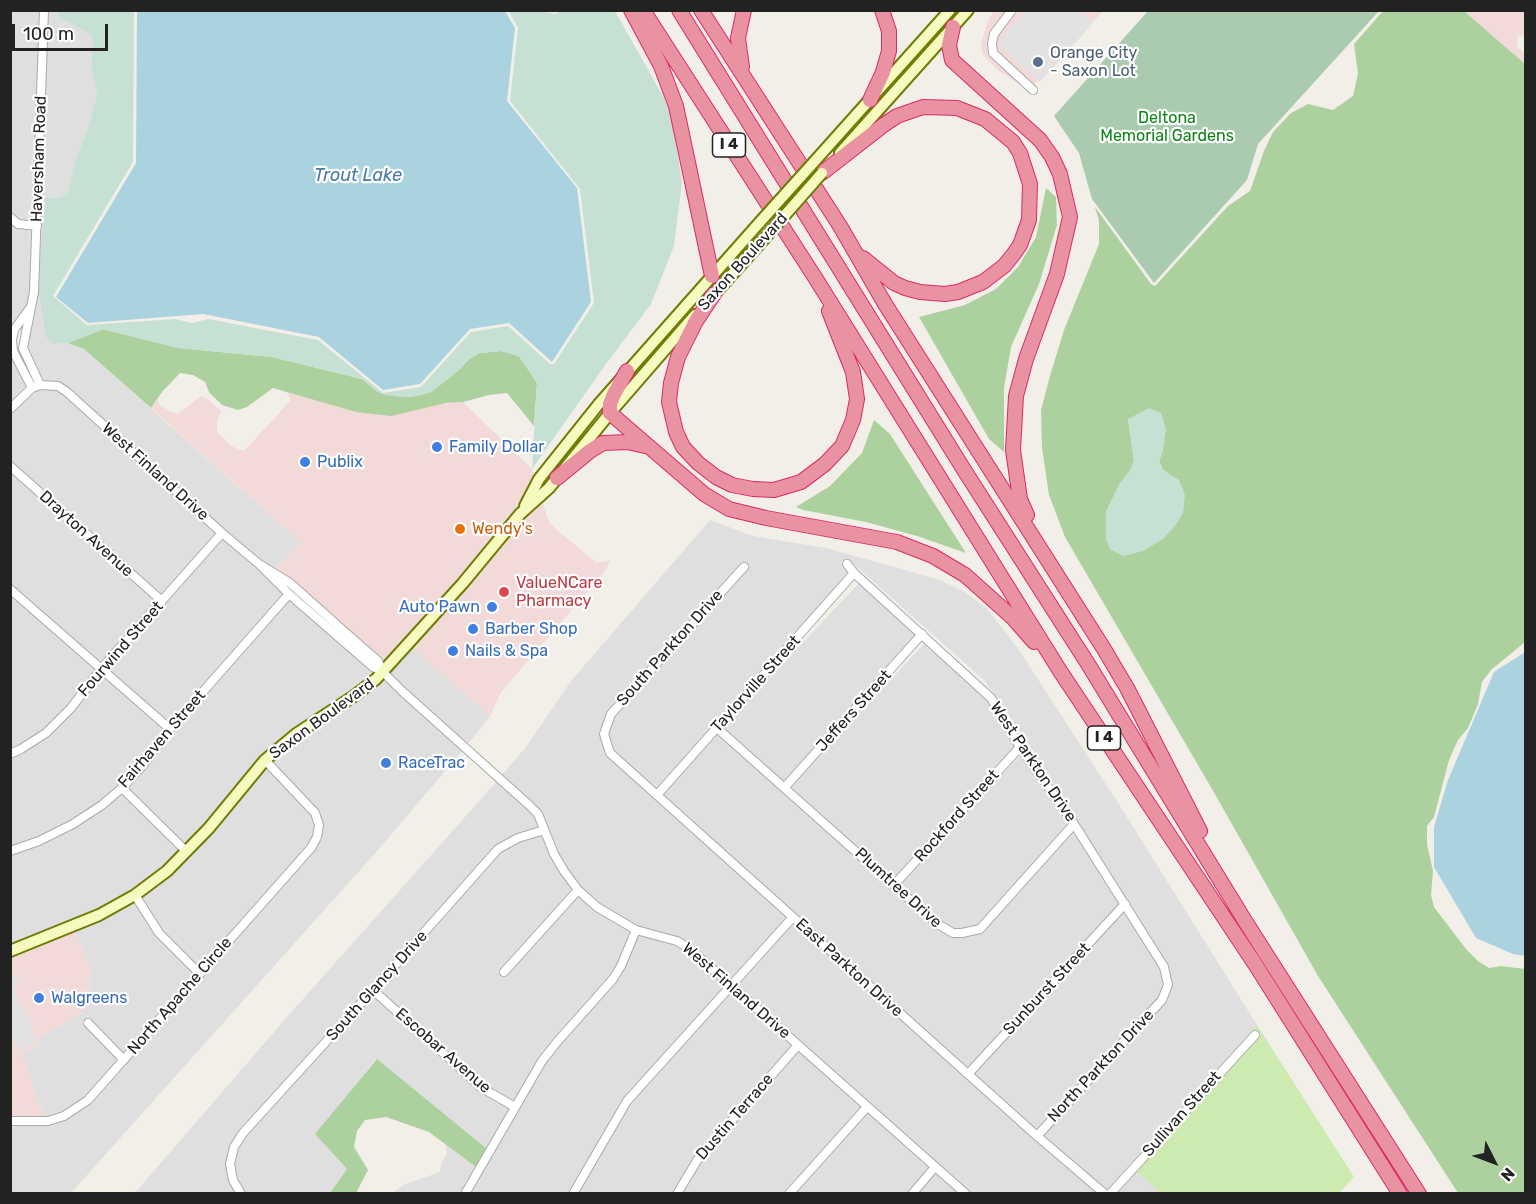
<!DOCTYPE html>
<style>
body{margin:0}
#map{position:relative;width:1536px;height:1204px;overflow:hidden;background:#f2efe9;font-family:Rubik,sans-serif}
canvas{display:block}
.frame{position:absolute;inset:0;border:12px solid #222;pointer-events:none}
.north{position:absolute;left:1464px;top:1132px;width:60px;height:60px;-webkit-text-stroke:4px #fff;paint-order:stroke;rotate:132deg;font-size:16px;font-weight:700;line-height:24px;text-align:center;color:#222}
.north::after{content:'';display:block;margin:auto;width:21px;height:27px;background:#222;clip-path:polygon(50% 0,100% 100%,50% 72%,0 100%)}
.scale{position:absolute;left:12px;top:24px;width:96px;height:27px;box-sizing:border-box;border:3px solid #222;border-top:0;padding-left:8px;font-size:18px;line-height:21px;white-space:nowrap;color:#222;-webkit-text-stroke:4px #fff;paint-order:stroke}
</style>
<div id="map">
<canvas width="1536" height="1204"></canvas>
<div class="frame"></div>
<div class="north">N</div>
<div class="scale">100 m</div>
</div>
<script>
const context = document.querySelector('canvas').getContext('2d');
context.lineJoin = 'round';
function paint(path, color) { context.fillStyle = color; context.fill(path, 'evenodd'); }
const poly = rows => new Path2D(rows.map(r => 'M' + r).join(''));
function trace(path, color, width, dash) { context.strokeStyle = color; context.lineWidth = width; context.lineCap = dash ? 'butt' : 'round'; context.setLineDash(dash || []); context.stroke(path); }
function write(font, color, halo, rows, align = 'center') {
  context.font = font + ' Rubik,sans-serif'; context.lineWidth = 4.5; context.setLineDash([]); context.textBaseline = 'middle'; context.strokeStyle = halo; context.fillStyle = color; for (const [text, x, y, turn = 0] of rows) {
    context.save(); context.translate(x, y); context.rotate((+turn || 0) * Math.PI / 180); context.textAlign = isNaN(turn) ? turn : align; if (halo) context.strokeText(text, 0, 0); context.fillText(text, 0, 0); context.restore();
  }
}
const residential = poly([
 [11,11,40,11,33,222,19,220,11,213],
 [47,11,57,11,60,18,88,33,93,40,91,65,97,94,89,125,74,163,69,190,62,198,45,198,54,344,68,343,84,349,300,542,276,569,261,561,224,531,59,384,51,381,42,381,27,348,38,293],
 [11,221,33,229,31,291,28,302,11,329],
 [10,353,27,387,11,403,10,403],
 [41,388,57,390,65,395,217,533,161,596,11,462,11,415,23,400,34,391],
 [11,471,157,601,100,664,11,584],
 [710,520,753,536,826,548,940,580,965,592,987,609,1017,647,1120,806,1257,1025,1107,1191,1042,1136,1165,1002,1171,987,1168,967,1029,745,984,680,849,560,845,565,856,575,657,790,613,751,608,735,614,717,748,567,743,562,608,712,599,732,607,754,788,917,731,980,693,946,679,938,637,927,599,904,581,888,567,870,557,853,540,812,501,776,526,747,571,681],
 [222,538,257,567,284,594,170,724,106,669],
 [862,580,923,635,784,782,722,728],
 [10,593,96,669,68,706,43,730,10,750],
 [290,599,377,672,351,693,310,719,186,847,127,788,173,732],
 [928,640,979,684,1020,744,894,880,790,787],
 [411,647,490,716,467,745,388,672],
 [102,674,165,729,140,762,119,785,99,802,71,820,38,838,11,847,10,758,24,752,48,736,74,711],
 [384,677,463,750,378,850,71,1193,11,1193,10,1124,49,1124,66,1119,90,1103,314,850,323,828,318,811,270,761,299,737],
 [718,733,934,925,949,936,963,937,982,931,1074,830,1121,904,967,1069,662,795],
 [1024,751,1070,823,977,926,961,930,953,929,938,921,899,885],
 [266,765,312,814,315,825,313,835,308,845,199,969,161,931,139,896],
 [497,781,535,816,540,827,516,835,495,846,370,988,240,1130,231,1145,227,1161,226,1166,237,1193,134,1194,287,1017],
 [122,792,182,852,164,868,132,892,97,912,11,947,10,855,41,844,76,827],
 [542,834,551,855,574,890,499,973,505,977,579,895,632,931,618,964,610,977,554,1039,539,1059,514,1103,484,1085,378,990,501,852,520,841],
 [134,900,156,935,195,974,123,1055,88,1018,83,1022,119,1060,85,1098,76,1105,63,1112,45,1118,21,1054,39,1045,38,1038,85,1011,91,969,74,930],
 [1125,910,1161,968,1164,985,1159,998,1036,1131,973,1074],
 [793,922,1100,1193,971,1193,869,1105,737,985],
 [639,934,676,944,689,951,727,985,624,1099,568,1193,469,1194,545,1063,560,1044,616,981,625,967],
 [732,990,793,1045,695,1156,673,1193,577,1194,630,1103],
 [374,995,480,1090,510,1109,487,1149,376,1059,316,1134,347,1169,330,1193,246,1193,236,1179,234,1165,238,1149,246,1135],
 [799,1050,862,1107,783,1193,682,1194,701,1161],
 [867,1112,930,1167,906,1193,794,1194],
 [445,1144,476,1167,461,1193,392,1194,403,1185,440,1172,441,1164,447,1154],
 [1136,1171,1161,1193,1116,1192],
 [936,1172,961,1194,917,1194]
]);
const commercial = poly([
 [994,11,1007,11,991,32,988,42,990,53,996,62,1028,90,999,71,982,54,981,43,989,18],
 [1017,11,1103,11,1033,86,996,52,997,36],
 [1464,11,1525,11,1525,36,1518,35,1517,46,1525,54,1525,64],
 [286,391,356,412,463,402,532,469,535,479,518,511,460,581,384,666,295,582,276,569,300,542,151,408,158,399,160,405,171,412,178,414,201,396,206,398,221,411,217,422,217,432,230,445,239,450,245,450,290,401,290,398],
 [542,500,548,520,556,529,597,563,611,560,603,574,501,692,490,716,411,647,522,518],
 [74,930,91,969,85,1011,38,1038,39,1045,21,1054,45,1118,11,1117,10,954]
]);
const grass = poly([
 [1257,1025,1354,1177,1339,1193,1161,1194,1136,1171,1260,1035,1254,1030,1173,1118]
]);
const forest = poly([
 [1383,11,1464,11,1525,64,1525,642,1491,670,1482,682,1478,704,1468,728,1458,740,1449,760,1434,817,1427,826,1427,844,1433,871,1431,895,1434,907,1466,949,1478,961,1489,968,1501,966,1525,969,1525,1193,1458,1193,1318,976,1216,796,1065,537,1049,495,1042,448,1041,410,1050,376,1064,330,1099,244,1099,221,1095,207,1151,284,1155,286,1228,206,1250,191,1264,151,1273,132,1291,113,1308,104,1333,110,1353,96,1358,74,1354,44],
 [1128,419,1163,450,1159,461,1163,470,1179,481,1111,550,1106,539,1106,512,1119,485,1131,470,1134,460],
 [1046,188,1056,197,1057,225,1039,284,1011,347,1004,388,1004,452,989,439,919,317,965,305,996,289,1018,267,1036,237],
 [103,329,179,348,272,357,362,379,378,392,402,397,417,396,431,392,459,370,469,359,480,353,501,351,519,356,537,383,534,426,507,393,489,395,463,402,446,403,391,416,356,412,273,388,247,407,238,410,222,405,209,392,205,382,193,375,180,373,162,392,151,408,84,349,68,343],
 [874,420,890,434,966,553,917,536,866,522,803,510,796,507,830,486,862,453],
 [377,1059,487,1149,476,1167,429,1132,386,1117,365,1120,357,1131,354,1147,368,1170,356,1193,330,1193,347,1169,315,1134]
]);
const wetland = poly([
 [57,11,134,11,133,162,53,296,87,325,175,319,192,323,208,319,318,340,383,393,421,387,471,332,508,326,550,364,554,364,594,303,580,189,510,101,518,28,508,10,540,11,556,14,559,11,615,11,670,109,682,182,674,246,651,304,606,364,532,469,537,383,519,356,501,351,480,353,469,359,459,370,431,392,417,396,402,397,385,395,378,392,362,379,272,357,179,348,103,329,68,343,54,344,46,337,38,288,45,198,61,198,69,190,74,163,89,125,97,94,91,65,93,40,88,33,60,18],
 [1149,408,1161,413,1166,429,1163,450,1159,462,1163,470,1179,480,1185,495,1183,513,1175,526,1163,539,1143,551,1124,556,1111,550,1106,539,1106,512,1119,485,1130,470,1134,460,1128,419]
]);
const cemetery = poly([
 [1148,11,1379,11,1258,144,1247,180,1154,283,1092,199,1079,153,1054,116]
]);
const parking = poly([
 [1026,11,1079,11,1093,23,1040,82,997,43],
 [14,976,19,980,13,992,30,1020,36,1043,21,1051,11,1036,11,977]
]);
const water = poly([
 [505,11,515,28,507,101,577,188,591,302,552,362,509,323,470,329,420,384,383,390,319,337,203,314,88,323,56,297,136,163,137,11],
 [1525,652,1525,956,1513,954,1476,938,1434,867,1434,827,1448,780,1494,672]
]);
const minor = poly([
 [1012,10,994,34,992,44,993,53,1033,90],
 [10,217,18,224,37,226],
 [30,308,14,330,12,340,13,351,32,388],
 [40,385,23,348,34,292,44,10],
 [10,409,32,388,40,385,58,386,67,392,222,533,259,564,289,594,373,667,383,672],
 [10,466,162,601],
 [259,564,290,583,346,633,378,661,383,672,402,691,529,805,538,814,554,854,564,871,578,890,597,907,636,930,677,941,690,949,966,1194],
 [847,564,854,573,991,698,1020,747,1074,824,1164,967,1168,985,1162,1000,1037,1136],
 [744,567,611,714,604,734,610,753,1037,1136,1105,1194],
 [10,589,170,729],
 [717,728,936,923,953,933,962,933,980,929,1074,824],
 [10,754,21,749,46,733,71,708,101,669,222,533],
 [785,787,922,634],
 [122,788,187,852],
 [657,795,854,573],
 [10,851,39,841,73,824,102,805,122,788,143,765,170,729,289,594],
 [894,885,1020,747],
 [135,895,159,933,200,974],
 [504,972,578,890],
 [373,990,482,1088,515,1107],
 [88,1023,124,1060],
 [968,1074,1125,904],
 [10,1121,48,1121,64,1116,88,1100,311,848,317,837,319,825,315,813,265,760],
 [241,1194,233,1180,230,1164,234,1147,243,1133,373,990,498,849,518,838,544,830],
 [465,1194,542,1061,557,1042,613,979,621,966,636,930],
 [573,1194,627,1101,793,917],
 [677,1194,698,1159,798,1045],
 [789,1194,867,1107],
 [912,1194,935,1167],
 [1110,1194,1255,1035]
]);
const secondary = poly([
 [840,153,968,10],
 [814,162,950,10],
 [710,299,764,239],
 [525,506,539,479,598,405,760,222],
 [10,951,99,915,135,895,167,871,209,828,265,760,296,734,354,696,376,679,463,583,520,514,549,488,610,413,695,315]
]);
const motorway = poly([
 [631,10,661,66,676,106,712,276],
 [643,10,816,279,1060,671,1255,964,1400,1194],
 [679,10,966,473,1088,664,1245,921,1419,1194],
 [701,10,840,226,885,304,1104,649,1127,688,1200,831],
 [953,27,949,45,952,60,1040,140,1052,157,1060,174,1070,217,1057,274,1026,359,1016,396,1013,450,1020,499,1027,515],
 [742,67,738,38,744,10],
 [870,100,883,72,889,51,889,31,882,10],
 [822,173,885,124,897,116,923,107,957,108,985,119,1013,142,1020,153,1030,184,1029,220,1020,245,1013,255,1004,266,983,282,958,292,945,294,920,292,905,288,894,283,863,258],
 [714,294,696,321,678,357,671,383,669,402,676,432,683,447,698,463,716,477,732,485,753,489,774,490,801,482,825,464,842,446,853,420,857,399,853,372,829,311],
 [627,371,614,394,610,404,610,413,704,494,729,509,766,518,897,542,933,556,965,575,1012,617,1034,642],
 [557,478,590,451,603,443,628,442,645,446]
]);
const secondaryBridge = poly([
 [760,222,814,162],
 [764,239,822,173]
]);
const markers = [
 [1038,62,6,"#5c6f8a"],
 [437,447,6,"#3f7fe0"],
 [305,462,6,"#3f7fe0"],
 [460,529,6,"#e8710a"],
 [504,592,6,"#e0444e"],
 [492,607,6,"#3f7fe0"],
 [473,629,6,"#3f7fe0"],
 [453,651,6,"#3f7fe0"],
 [386,763,6,"#3f7fe0"],
 [39,998,6,"#3f7fe0"]
];
const shields = [
 [729,145,33],
 [1104,738,33]
];
const shieldNames = [
 ["I 4",729,145],
 ["I 4",1104,738]
];
const serviceNames = [
 ["Orange City",1050,53],
 ["- Saxon Lot",1050,71]
];
const parkNames = [
 ["Deltona",1167,118],
 ["Memorial Gardens",1167,136]
];
const streetNames = [
 ["Haversham Road",39,159,-88],
 ["Saxon Boulevard",743,262,-48],
 ["West Finland Drive",155,472,42],
 ["Drayton Avenue",86,534,42],
 ["South Parkton Drive",670,648,-48],
 ["Fourwind Street",121,649,-49],
 ["Taylorville Street",756,684,-48],
 ["Jeffers Street",854,711,-48],
 ["Saxon Boulevard",322,719,-36],
 ["Fairhaven Street",162,739,-49],
 ["West Parkton Drive",1033,762,56],
 ["Rockford Street",957,816,-48],
 ["Plumtree Drive",898,888,42],
 ["East Parkton Drive",849,968,42],
 ["South Glancy Drive",377,986,-48],
 ["Sunburst Street",1047,989,-47],
 ["West Finland Drive",736,991,41],
 ["North Apache Circle",180,996,-49],
 ["Escobar Avenue",443,1051,41],
 ["North Parkton Drive",1101,1066,-47],
 ["Sullivan Street",1182,1114,-48],
 ["Dustin Terrace",735,1117,-49]
];
const shopNames = [
 ["Family Dollar",449,447],
 ["Publix",317,462],
 ["Auto Pawn",480,607,"right"],
 ["Barber Shop",485,629],
 ["Nails & Spa",465,651],
 ["RaceTrac",398,763],
 ["Walgreens",51,998]
];
const foodNames = [
 ["Wendy's",472,529]
];
const healthNames = [
 ["ValueNCare",516,583],
 ["Pharmacy",516,601]
];
const waterNames = [
 ["Trout Lake",358,176]
];
paint(residential, '#e0dfdf');
paint(commercial, '#f2dad9');
paint(grass, '#cdebb0');
paint(forest, '#add19e');
paint(wetland, '#c6e0d4');
paint(cemetery, '#aacbaf');
paint(parking, '#e2e2e2');
paint(water, '#aad3df');
trace(minor, '#a9a9a9', 10);
trace(secondary, '#707d05', 14);
trace(motorway, '#dc2a67', 16);
trace(minor, '#fff', 8);
trace(secondary, '#f7fabf', 10);
trace(motorway, '#e892a2', 14);
trace(secondaryBridge, '#707d05', 14, []);
trace(secondaryBridge, '#f7fabf', 10);
for (const [x, y, r, color] of markers) { const dot = new Path2D(); dot.arc(x, y, r, 0, 2 * Math.PI); context.fillStyle = color; context.fill(dot); trace(dot, '#fff', 2); }
for (const [x, y, w] of shields) { const box = new Path2D(); box.roundRect(x - w / 2, y - 12, w, 24, 4.5); context.fillStyle = '#fff'; context.fill(box); trace(box, '#222', 1.5); }
write('bold 15px', '#222', null, shieldNames);
write('16px', '#4e5e75', '#fff', serviceNames, 'left');
write('16px', '#0c8416', '#fff', parkNames);
write('16px', '#222', '#fff', streetNames);
write('16px', '#366cbe', '#fff', shopNames, 'left');
write('16px', '#c56008', '#fff', foodNames, 'left');
write('16px', '#be3a42', '#fff', healthNames, 'left');
write('italic 18px', '#4a7aab', '#fff', waterNames);
</script>
